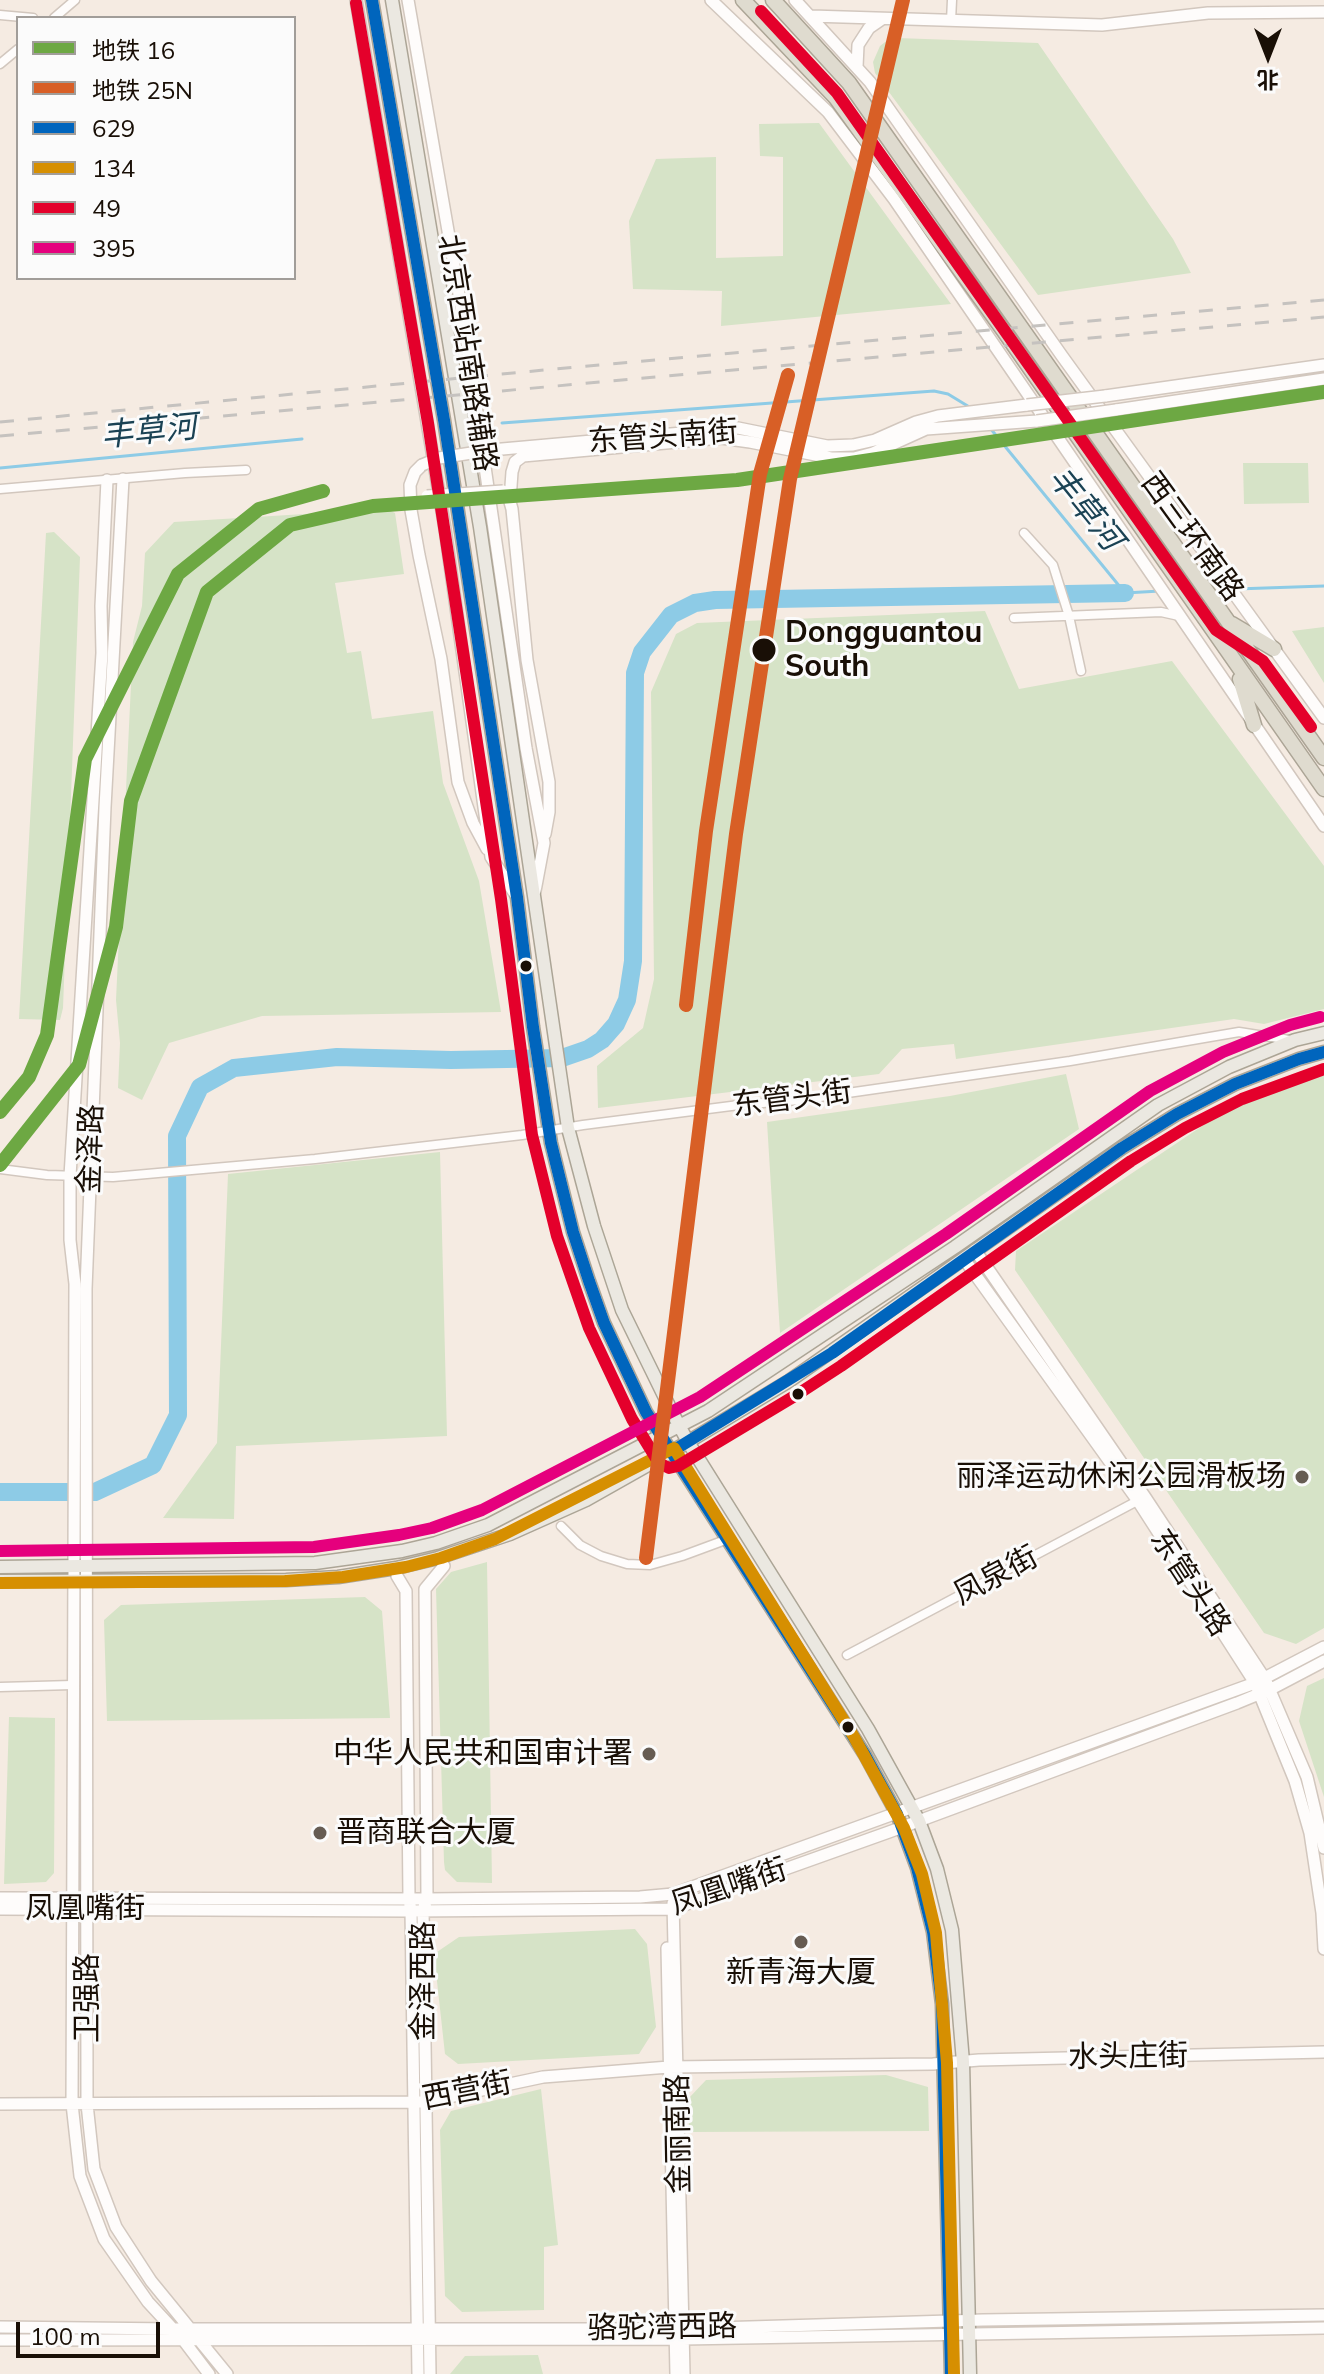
<!DOCTYPE html>
<meta charset="utf-8">
<style>
body{margin:0}
#map{position:relative;width:1324px;height:2374px;overflow:hidden;background:#f5ebe2;font-family:Mulish,"Noto Sans SC",sans-serif}
canvas{display:block}
.legend{position:absolute;left:16px;top:16px;width:280px;height:264px;box-sizing:border-box;background:#fbfbfb;border:2px solid #a19d99;margin:0;padding:10px 14px;list-style:none;font-size:24px;color:#190f06}
.legend li{display:flex;align-items:center;gap:16px;height:40px}
.legend b{width:40px;border:2px solid #a19d99}
.north{position:absolute;left:1228px;top:16px;width:80px;height:80px;-webkit-text-stroke:6px #fbfbfb;paint-order:stroke;rotate:180deg;font-size:22px;font-weight:700;line-height:32px;text-align:center;color:#190f06}
.north::after{content:'';display:block;margin:auto;width:28px;height:36px;background:#190f06;clip-path:polygon(50% 0,100% 100%,50% 72%,0 100%)}
.scale{position:absolute;left:16px;top:2322px;width:144px;height:36px;box-sizing:border-box;border:4px solid #190f06;border-top:0;padding-left:10px;font-size:24px;line-height:28px;white-space:nowrap;color:#190f06;-webkit-text-stroke:6px #fbfbfb;paint-order:stroke}
</style>
<div id="map">
<canvas width="1324" height="2374"></canvas>
<ul class="legend">
<li><b style="height:10px;background:#6da843"></b>地铁 16</li>
<li><b style="height:10px;background:#d85f26"></b>地铁 25N</li>
<li><b style="height:10px;background:#0065bd"></b>629</li>
<li><b style="height:10px;background:#d68f01"></b>134</li>
<li><b style="height:10px;background:#e4002b"></b>49</li>
<li><b style="height:10px;background:#e5007d"></b>395</li>
</ul>
<div class="north">北</div>
<div class="scale">100 m</div>
</div>
<script>
const context = document.querySelector('canvas').getContext('2d');
context.lineJoin = 'round';
function paint(path, color) { context.fillStyle = color; context.fill(path, 'evenodd'); }
const poly = rows => new Path2D(rows.map(r => 'M' + r).join(''));
function trace(path, color, width, dash) { context.strokeStyle = color; context.lineWidth = width; context.lineCap = dash ? 'butt' : 'round'; context.setLineDash(dash || []); context.stroke(path); }
function write(font, color, halo, rows, align = 'center') {
  context.font = font + ' Mulish,"Noto Sans SC",sans-serif'; context.lineWidth = 6; context.setLineDash([]); context.textBaseline = 'middle'; context.strokeStyle = halo; context.fillStyle = color; for (const [text, x, y, turn = 0] of rows) {
    context.save(); context.translate(x, y); context.rotate((+turn || 0) * Math.PI / 180); context.textAlign = isNaN(turn) ? turn : align; if (halo) context.strokeText(text, 0, 0); context.fillText(text, 0, 0); context.restore();
  }
}
const green = poly([
 [897,38,1038,43,1173,239,1191,273,1038,295,875,73,873,62,880,46,889,39],
 [819,123,951,304,721,326,722,291,633,289,629,221,656,159,716,157,716,258,783,256,783,157,760,156,759,124],
 [1243,463,1308,463,1309,503,1244,504],
 [386,509,395,513,404,574,335,583,347,653,361,651,372,719,433,711,443,783,479,881,501,1012,262,1016,169,1043,142,1100,118,1088,120,1043,116,1000,133,642,142,606,145,553,174,522],
 [54,532,80,557,63,1008,60,1020,19,1019,46,533],
 [985,611,1019,689,1172,661,1324,866,1324,1009,1264,1024,1234,1019,956,1059,954,1044,902,1049,879,1074,598,1108,597,1066,643,1028,654,979,651,692,676,634,697,623],
 [1324,627,1324,683,1292,631],
 [1066,1074,1079,1129,780,1333,767,1122,950,1096],
 [1324,1075,1324,1628,1296,1644,1264,1633,1015,1270,1016,1251,1232,1106,1286,1085],
 [440,1152,447,1436,236,1446,234,1519,163,1518,217,1443,228,1174],
 [487,1562,492,1883,457,1882,445,1870,444,1862,436,1589,451,1572],
 [365,1597,382,1611,390,1718,107,1721,104,1620,121,1605],
 [1324,1678,1324,1797,1299,1721,1307,1686],
 [9,1717,55,1718,54,1873,46,1882,4,1884],
 [635,1929,647,1944,656,2027,639,2054,458,2064,445,2054,434,1954,459,1937],
 [886,2075,928,2087,929,2131,689,2132,689,2098,706,2080],
 [541,2089,558,2245,544,2247,544,2310,462,2312,445,2296,440,2130,451,2111],
 [538,2355,543,2374,450,2374,465,2356]
]);
const stream = poly([
 [502,423,934,391,948,394,971,408],
 [990,428,1125,593,1160,591],
 [0,468,302,439],
 [1236,589,1324,586]
]);
const river = poly([
 [0,1492,95,1492,153,1465,178,1415,177,1136,200,1087,234,1068,337,1057,451,1060,562,1058,588,1049,602,1040,616,1024,627,1000,633,961,635,673,642,652,671,615,695,603,715,600,1125,593]
]);
const street = poly([
 [0,15,33,18],
 [54,18,75,0],
 [951,21,952,0],
 [0,64,18,49],
 [0,489,185,473,246,470],
 [1024,533,1053,565,1069,616,1081,671],
 [1014,618,1161,612,1179,616],
 [0,1169,47,1175,113,1177,315,1159,522,1135,583,1125,739,1105,799,1100,1070,1061,1239,1032,1290,1040],
 [561,1526,580,1545,601,1556,627,1564,650,1565,682,1556,728,1539],
 [847,1655,1141,1499],
 [0,1687,72,1685]
]);
const secondary = poly([
 [356,0,445,529,491,857,517,897],
 [408,0,464,323,526,748,544,843,535,891],
 [711,0,828,112,894,199,1324,826],
 [795,0,870,82,1062,356,1324,718],
 [811,16,1102,25,1208,13,1324,12],
 [857,67,858,45,869,28,882,19],
 [1105,396,1324,365],
 [1116,410,1324,379],
 [491,450,738,428,827,446,853,445,875,440,916,422,938,416,1027,405],
 [422,465,415,472,410,485,411,510,419,555,441,659,458,782,473,823,487,849],
 [123,479,105,807,86,1289,87,2104,94,2169,116,2227,151,2281,227,2374],
 [107,480,101,606,102,653,70,1176,70,1240,75,1284,72,2104,80,2176,104,2239,148,2302,184,2341,209,2374],
 [508,495,512,509,527,660,549,782,549,812,545,834],
 [510,500,512,472,515,462,523,456,721,438,750,442,831,458,854,458,873,453,926,429,1037,421],
 [975,1250,1145,1497,1265,1679,1307,1777,1324,1848],
 [964,1259,1138,1501,1255,1683,1295,1781,1310,1833,1322,1913,1324,1949],
 [397,1576,406,1591,409,1899,411,1911,418,2374],
 [0,1898,427,1899,640,1897,673,1894,1255,1683,1324,1647],
 [673,1903,684,2374],
 [0,1909,411,1911,673,1909,889,1832,1237,1703,1271,1689,1324,1661],
 [667,1948,676,2374],
 [0,2104,413,2102,425,2102,543,2077,669,2067,933,2064,979,2060,1324,2052],
 [0,2327,172,2329,683,2329,983,2320,1324,2315],
 [0,2340,683,2339,1324,2328],
 [430,2374,423,1910,427,1899,425,1589,444,1566]
]);
const primary = poly([
 [372,0,444,420,517,897,533,1027,551,1143,573,1232,589,1281,604,1323,646,1412,865,1755,897,1814,917,1868,933,1932,942,2004,951,2374],
 [392,0,480,527,568,1128,594,1226,622,1310,673,1414,688,1442,868,1729,919,1821,937,1869,952,1930,963,2062,970,2374],
 [0,1567,315,1563,402,1551,436,1543,488,1525,708,1411,955,1247,1158,1105,1229,1067,1295,1040,1324,1033],
 [0,1581,286,1580,338,1577,396,1568,438,1558,510,1534,586,1500,671,1452,789,1381,1122,1148,1177,1114,1235,1084,1299,1059,1324,1052]
]);
const highway = poly([
 [743,0,836,98,1004,331,1324,789],
 [773,0,849,83,1324,758],
 [1232,624,1274,649],
 [1240,679,1254,725]
]);
const rail = poly([
 [0,422,576,367,1324,300],
 [0,436,1324,317]
]);
const secondaryBridge = poly([
 [1027,405,1105,396],
 [1037,421,1116,410],
 [422,465,439,458,491,450],
 [427,496,503,491]
]);
const bus1 = poly([
 [372,0,444,420,517,897,533,1027,551,1143,573,1232,589,1281,604,1323,646,1412,865,1755,897,1814,917,1868,933,1932,942,2004,951,2374],
 [671,1452,832,1353,1122,1148,1177,1114,1235,1084,1299,1059,1324,1052]
]);
const bus2 = poly([
 [0,1583,285,1581,343,1577,406,1567,441,1558,495,1539,674,1448,854,1737,904,1828,922,1874,936,1933,947,2063,954,2374]
]);
const bus3 = poly([
 [356,3,428,423,501,899,532,1135,557,1236,589,1328,632,1419,659,1463,669,1468,678,1466,798,1394,841,1366,1131,1161,1185,1128,1242,1099,1324,1069],
 [761,11,837,93,1216,630,1263,661,1311,727]
]);
const bus4 = poly([
 [0,1551,314,1547,399,1535,432,1528,482,1510,700,1397,946,1234,1150,1091,1223,1052,1290,1025,1320,1017]
]);
const metro1 = poly([
 [0,1112,29,1077,47,1035,85,759,178,574,259,509,323,491],
 [0,1165,79,1065,116,927,131,801,207,592,290,525,373,506,737,480,1324,392]
]);
const metro2 = poly([
 [686,1005,706,831,760,474,788,375],
 [646,1558,736,834,790,479,903,0]
]);
const markers = [
 [764,650,13,"#190f06"],
 [526,966,7,"#190f06"],
 [798,1394,7,"#190f06"],
 [1302,1477,8,"#665c53"],
 [848,1727,7,"#190f06"],
 [649,1754,8,"#665c53"],
 [320,1833,8,"#665c53"],
 [801,1942,8,"#665c53"]
];
const streetNames = [
 ["北京西站南路辅路",467,353,81],
 ["东管头南街",663,437,-4],
 ["西三环南路",1192,537,54],
 ["东管头街",792,1099,-7],
 ["金泽路",91,1149,-88],
 ["凤泉街",996,1576,-28],
 ["东管头路",1190,1583,57],
 ["凤凰嘴街",729,1887,-18],
 ["凤凰嘴街",85,1909],
 ["金泽西路",424,1981,-90],
 ["卫强路",88,1998,-90],
 ["水头庄街",1128,2057,-1],
 ["西营街",467,2091,-11],
 ["金丽南路",679,2134,-91],
 ["骆驼湾西路",662,2328,-1]
];
const stopNames = [
 ["Dongguantou",785,633],
 ["South",785,667]
];
const poiNames = [
 ["丽泽运动休闲公园滑板场",1286,1477],
 ["中华人民共和国审计署",633,1754],
 ["晋商联合大厦",336,1833,"left"],
 ["新青海大厦",801,1973,"center"]
];
const waterNames = [
 ["丰草河",149,432,-6],
 ["丰草河",1085,509,51]
];
paint(green, '#d6e3c7');
trace(stream, '#8dcbe6', 3);
trace(river, '#8dcbe6', 18);
trace(street, '#d2c7be', 11);
trace(secondary, '#d2c7be', 14);
trace(primary, '#aca596', 15);
trace(highway, '#aca596', 17);
trace(street, '#fefcfb', 8);
trace(secondary, '#fefcfb', 11);
trace(primary, '#ebe8e1', 12);
trace(highway, '#dfdbcf', 14);
trace(rail, '#c5c2bf', 3, [14, 14]);
trace(secondaryBridge, '#d2c7be', 14, []);
trace(secondaryBridge, '#fefcfb', 11);
trace(bus1, '#0065bd', 12);
trace(bus2, '#d68f01', 12);
trace(bus3, '#e4002b', 12);
trace(bus4, '#e5007d', 12);
trace(metro1, '#6da843', 14);
trace(metro2, '#d85f26', 14);
for (const [x, y, r, color] of markers) { const dot = new Path2D(); dot.arc(x, y, r, 0, 2 * Math.PI); context.fillStyle = color; context.fill(dot); trace(dot, '#fbfbfb', 3); }
write('30px', '#190f06', '#fbfbfb', streetNames);
write('bold 30px', '#190f06', '#fbfbfb', stopNames, 'left');
write('30px', '#190f06', '#fbfbfb', poiNames, 'right');
write('italic 32px', '#1a4254', '#fbfbfb', waterNames);
</script>
